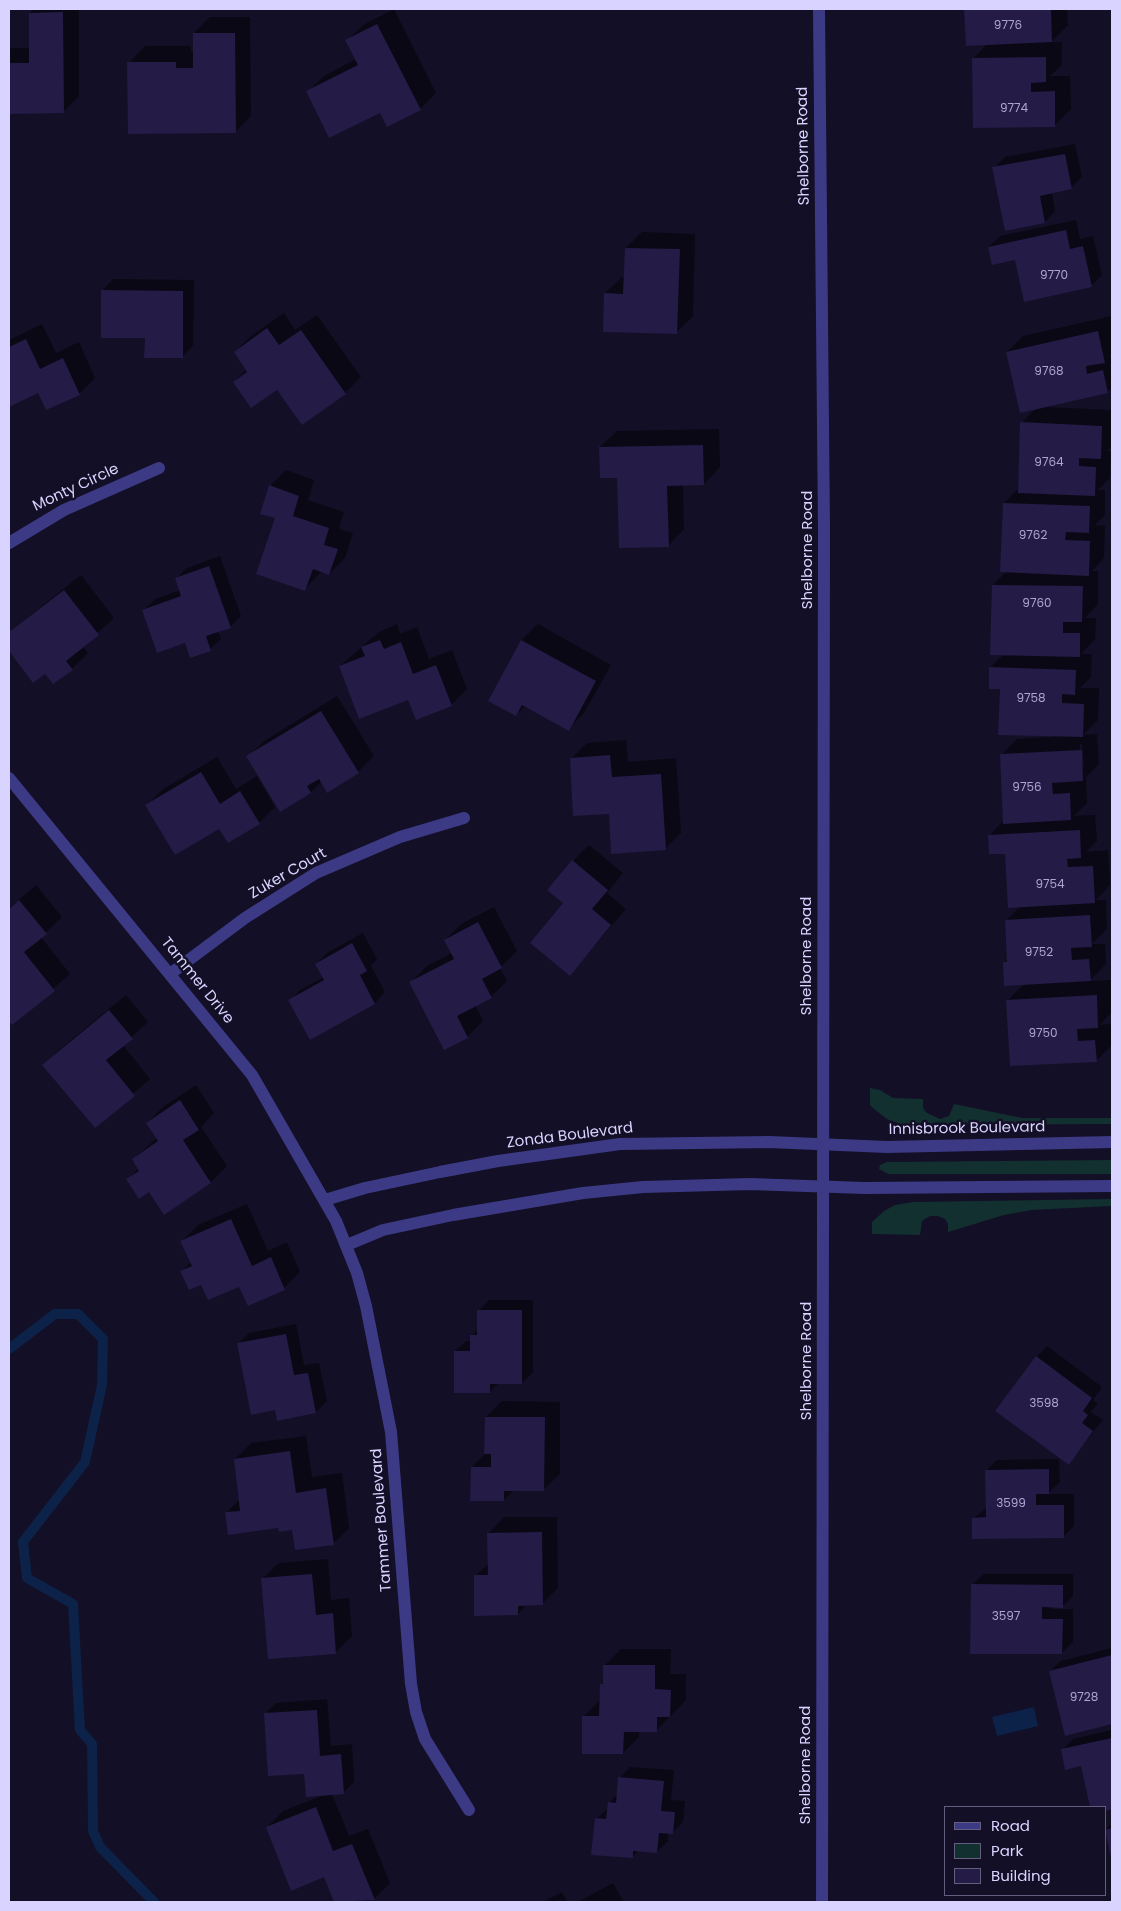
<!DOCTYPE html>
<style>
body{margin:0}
#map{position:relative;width:1121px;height:1911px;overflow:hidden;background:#130f26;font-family:Poppins,sans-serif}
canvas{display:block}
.frame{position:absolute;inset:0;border:10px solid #d9d4ff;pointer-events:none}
.legend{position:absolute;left:944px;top:1806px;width:162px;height:90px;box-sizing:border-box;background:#130f26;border:1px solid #625e7d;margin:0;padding:6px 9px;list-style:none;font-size:15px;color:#d9d4ff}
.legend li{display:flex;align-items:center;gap:10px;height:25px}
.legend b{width:25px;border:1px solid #625e7d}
</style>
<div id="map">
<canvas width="1121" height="1911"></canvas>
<div class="frame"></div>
<ul class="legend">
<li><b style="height:6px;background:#3d3a85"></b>Road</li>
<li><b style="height:14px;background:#12302f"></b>Park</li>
<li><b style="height:14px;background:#241b47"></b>Building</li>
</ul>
</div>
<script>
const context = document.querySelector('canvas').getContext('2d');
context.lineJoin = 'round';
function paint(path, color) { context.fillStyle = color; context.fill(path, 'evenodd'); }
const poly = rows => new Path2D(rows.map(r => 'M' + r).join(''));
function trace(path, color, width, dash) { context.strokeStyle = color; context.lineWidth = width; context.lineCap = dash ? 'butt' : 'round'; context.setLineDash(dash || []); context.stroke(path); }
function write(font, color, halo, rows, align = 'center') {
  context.font = font + ' Poppins,sans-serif'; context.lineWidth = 5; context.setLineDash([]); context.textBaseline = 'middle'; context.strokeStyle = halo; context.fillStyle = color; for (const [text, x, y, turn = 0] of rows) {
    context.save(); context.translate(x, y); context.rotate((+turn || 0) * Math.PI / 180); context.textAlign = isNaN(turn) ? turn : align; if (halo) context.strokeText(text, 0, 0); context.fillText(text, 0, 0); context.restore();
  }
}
const green = poly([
 [870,1088,880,1090,893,1098,923,1099,923,1108,927,1113,940,1119,949,1116,954,1104,1022,1118,1112,1118,1112,1124,903,1125,887,1119,874,1109,870,1105],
 [1112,1160,1112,1174,888,1174,879,1169,880,1165,887,1162],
 [1112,1199,1112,1206,1032,1210,1004,1215,948,1232,948,1224,945,1219,938,1216,930,1216,922,1221,920,1235,872,1234,872,1222,884,1211,895,1205,913,1202]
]);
const water = poly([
 [1034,1707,1038,1726,997,1736,992,1717]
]);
const shadow = poly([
 [34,9,79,9,79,96,63,112,9,113,9,48,30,48,30,13],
 [394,9,436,93,420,109,381,111,307,92,324,76,356,59,347,41,363,25],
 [966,9,1067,9,1068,25,1051,42,1062,42,1062,65,1050,76,1070,76,1071,109,1055,125,973,59,988,43,967,44],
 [210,17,250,17,251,116,235,132,129,63,145,46,191,46,191,52,194,52,194,33],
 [1075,144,1082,177,1071,188,1052,192,1055,211,1045,222,994,168,1005,157],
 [1076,220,1080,239,1093,236,1102,275,1091,286,989,247,1000,236],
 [642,232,695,234,693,316,677,332,605,293,622,277,625,278,626,248],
 [113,279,194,280,193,346,182,357,146,337,103,290],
 [284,313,295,330,317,315,361,377,345,393,234,382,247,369,235,352,251,336],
 [1112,316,1112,353,1108,357,1112,356,1112,387,1107,392,1045,407,1112,410,1112,446,1107,451,1111,451,1110,478,1098,490,1105,490,1105,515,1095,525,1105,526,1104,558,1092,571,1098,571,1098,604,1085,618,1096,618,1095,639,1081,654,1092,654,1091,677,1080,688,1099,688,1098,720,1083,735,1097,734,1099,764,1086,777,1087,803,1074,816,1095,815,1097,841,1086,852,1108,850,1110,885,1096,900,1106,900,1107,929,1092,944,1105,944,1106,964,1089,981,1112,980,1112,1012,1100,1025,1111,1024,1112,1045,1096,1061,1008,1000,1025,983,1004,963,1008,959,1006,921,1021,906,1006,852,989,836,1004,820,1001,755,1017,739,1052,737,1052,735,1001,688,990,668,1004,654,993,585,1007,571,1004,503,1019,488,1022,423,1036,408,1007,352,1023,336],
 [1080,744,1082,744,1084,767,1081,767],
 [42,324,56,353,79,342,95,378,79,394,47,409,39,391,9,406,9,340],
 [719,429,720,467,704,484,683,484,684,529,668,546,618,476,600,447,617,431],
 [286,470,314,480,308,500,344,512,339,529,353,533,345,558,329,574,322,571,305,589,276,518,270,486],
 [220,556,241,616,230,627,218,631,221,639,210,649,185,642,144,610,155,599,181,590,176,579,187,568],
 [81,575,114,618,83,646,88,653,72,669,46,672,33,681,9,649,9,632],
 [397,624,400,634,417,627,429,659,452,650,467,689,451,705,409,698,340,666,379,632],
 [538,624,611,665,584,713,568,729,525,706,516,715,489,700,522,640],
 [337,696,374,756,358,772,321,782,311,792,248,757,264,741],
 [626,740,628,762,676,758,681,833,665,849,610,813,571,759,587,743],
 [217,757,236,789,257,776,275,807,259,823,219,827,146,806,162,790],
 [589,845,623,873,607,893,626,909,570,974,565,903,573,861],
 [36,885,62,917,41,937,70,974,12,1024,9,1019,9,908],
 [494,907,517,951,500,968,507,981,491,997,475,1005,483,1021,467,1037,411,982,427,966,452,953,445,940,461,924],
 [363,933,377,959,371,966,385,992,375,1003,310,1038,290,1001,300,990,324,977,316,964,327,953],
 [126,995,148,1022,123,1045,150,1079,95,1126,44,1065,60,1049],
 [196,1085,214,1113,201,1127,227,1166,211,1182,164,1213,149,1190,128,1179,139,1168,133,1159,157,1138,147,1123,163,1107],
 [247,1204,268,1251,287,1242,300,1272,284,1288,202,1283,182,1271,191,1262,182,1241,198,1225],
 [489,1300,533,1300,533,1372,522,1383,499,1383,490,1392,455,1351,466,1341,472,1341,472,1336,478,1329,478,1311],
 [296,1324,304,1365,319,1363,327,1401,316,1412,278,1419,276,1408,238,1344,249,1333],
 [1047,1346,1102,1387,1093,1400,1098,1403,1091,1412,1103,1420,1068,1463,1036,1357],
 [502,1401,560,1402,560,1474,543,1490,514,1490,504,1500,472,1467,485,1454,486,1417],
 [306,1436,312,1477,342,1473,349,1528,333,1544,293,1529,226,1513,240,1499,235,1459,251,1443],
 [1059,1459,1060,1482,1047,1494,1074,1494,1074,1526,1063,1537,974,1518,987,1507,987,1470,997,1460],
 [504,1517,557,1517,558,1588,542,1604,527,1604,518,1614,475,1576,489,1563,488,1534],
 [328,1559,331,1600,349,1598,352,1636,336,1652,269,1658,262,1579,279,1563],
 [983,1574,1073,1574,1073,1596,1062,1607,1052,1606,1052,1609,1073,1609,1073,1642,1062,1653,972,1585],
 [1112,1648,1112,1723,1066,1735,1050,1671,1061,1661],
 [621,1649,671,1649,670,1674,686,1674,686,1700,656,1731,639,1731,639,1737,623,1753,584,1716,600,1700,601,1685,604,1681,605,1665],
 [327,1699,331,1746,352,1744,354,1782,343,1793,332,1794,349,1836,368,1829,390,1883,374,1899,366,1902,335,1902,325,1875,267,1827,283,1811,324,1795,305,1772,265,1714,276,1703],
 [1112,1730,1112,1808,1105,1810,1105,1807,1092,1807,1082,1765,1062,1750,1073,1739],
 [630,1767,674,1770,671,1800,685,1801,683,1822,672,1833,668,1832,668,1841,657,1852,639,1850,632,1857,596,1819,609,1808,609,1803,618,1793,620,1778],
 [1112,1823,1112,1859,1106,1830],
 [613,1883,624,1902,578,1902],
 [562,1892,567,1902,543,1902]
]);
const stream = poly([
 [9,1349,55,1314,78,1314,103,1339,102,1385,85,1462,23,1542,27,1578,73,1604,80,1730,92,1744,93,1831,100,1847,154,1902]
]);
const building = poly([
 [964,9,1051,9,1052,42,966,46],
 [63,12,64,113,9,114,9,63,29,63,29,13],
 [377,24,421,110,387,127,380,113,329,138,306,91,358,65,345,40],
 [193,33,235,33,236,133,128,134,127,62,176,62,176,68,193,68],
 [1046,57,1046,82,1031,83,1031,92,1055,91,1055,127,973,128,972,58],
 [1065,154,1072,189,1040,196,1045,223,1005,231,992,167],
 [1066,230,1070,249,1083,246,1092,287,1024,302,1015,260,992,265,988,247],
 [625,248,680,249,677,334,603,332,604,293,623,294],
 [101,290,183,291,183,358,144,358,145,338,101,338],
 [267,328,279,345,301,330,346,394,302,425,277,390,251,408,233,382,247,372,234,352],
 [1098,331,1105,363,1086,366,1087,374,1103,370,1108,393,1020,413,1006,352],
 [26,339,40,369,63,358,80,395,46,410,38,393,9,407,9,347],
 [1020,422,1102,426,1101,459,1079,458,1079,466,1096,467,1095,496,1018,493],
 [703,445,704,485,667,486,669,547,619,548,617,478,600,478,599,447],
 [269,485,299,496,293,516,329,528,324,545,338,549,329,575,313,569,305,591,256,574,275,518,260,514],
 [1003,503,1090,506,1089,533,1066,532,1065,540,1090,541,1089,576,1000,572],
 [209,566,231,628,206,636,211,651,190,658,185,643,157,653,142,610,181,596,175,578],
 [992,585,1083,586,1082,622,1063,622,1063,633,1080,633,1080,657,990,655],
 [64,590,99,635,66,661,73,670,53,684,45,674,33,683,9,651,9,632],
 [380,640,384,649,401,642,413,674,436,665,452,706,416,720,408,700,359,719,339,666,365,656,361,647],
 [521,640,596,681,569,731,522,705,516,716,488,701],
 [989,667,1076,670,1075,695,1062,694,1062,703,1084,704,1083,737,998,735,1000,689,989,689],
 [321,711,359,773,327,793,319,779,307,786,311,793,280,812,246,756],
 [1082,750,1083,781,1052,783,1053,794,1070,793,1071,820,1003,824,1000,754],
 [610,755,612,777,661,774,666,850,611,854,609,814,573,816,570,758],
 [201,772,220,804,240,791,260,824,228,843,219,829,175,855,145,805],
 [1080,830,1081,858,1067,859,1068,867,1093,866,1095,903,1008,908,1005,854,989,854,988,835],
 [572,860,608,890,592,909,611,925,570,976,530,943,563,903,547,890],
 [19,900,47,934,24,952,55,991,12,1025,9,1021,9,909],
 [1090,915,1092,947,1071,948,1072,960,1089,959,1091,981,1004,986,1003,962,1007,962,1005,920],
 [478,922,502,968,482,979,492,998,457,1016,468,1038,444,1050,409,982,454,959,444,940],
 [352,943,367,971,360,975,375,1004,310,1040,288,1000,324,980,315,964],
 [1097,995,1098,1028,1077,1029,1078,1041,1095,1040,1097,1062,1010,1066,1006,1000],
 [109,1010,133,1039,106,1060,135,1096,95,1128,42,1065],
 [180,1100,199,1130,183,1140,211,1183,164,1215,149,1192,139,1199,126,1179,139,1171,132,1159,158,1141,146,1123],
 [231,1219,252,1266,271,1257,285,1290,248,1306,239,1287,208,1300,201,1285,189,1290,180,1271,192,1266,180,1241],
 [477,1310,522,1310,522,1384,490,1384,490,1393,454,1393,454,1351,470,1351,470,1335,477,1335],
 [286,1334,294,1375,308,1373,316,1413,277,1421,275,1410,251,1415,237,1343],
 [1036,1356,1092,1398,1083,1411,1088,1415,1082,1423,1093,1431,1069,1465,995,1411],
 [485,1417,545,1417,544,1491,504,1491,504,1501,470,1501,471,1467,491,1467,491,1454,484,1454],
 [290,1451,296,1493,326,1488,334,1545,295,1550,292,1530,279,1532,278,1528,228,1535,225,1512,240,1511,234,1459],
 [1049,1469,1049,1494,1036,1494,1036,1505,1064,1505,1064,1538,972,1539,972,1518,986,1517,985,1470],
 [542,1532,543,1605,518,1606,518,1615,474,1616,474,1575,488,1575,487,1533],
 [312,1574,316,1615,333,1613,336,1654,268,1659,261,1578],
 [971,1584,1063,1585,1063,1608,1042,1607,1042,1619,1063,1619,1062,1654,970,1654],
 [1112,1655,1112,1724,1065,1736,1049,1671],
 [603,1665,655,1665,655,1689,671,1690,670,1717,657,1717,657,1732,624,1732,623,1754,582,1754,582,1716,599,1716,600,1684,603,1684],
 [317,1710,320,1756,341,1754,344,1794,306,1797,304,1774,268,1776,264,1713],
 [1112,1738,1112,1809,1105,1811,1105,1807,1090,1807,1081,1766,1065,1770,1061,1749],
 [618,1777,664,1781,661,1811,675,1812,673,1834,659,1833,657,1853,633,1851,633,1858,591,1855,595,1818,606,1819,608,1802,616,1803],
 [316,1807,333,1851,352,1844,375,1900,334,1902,324,1877,291,1891,266,1827],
 [1112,1828,1112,1861,1105,1830]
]);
const minor = poly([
 [9,543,64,510,159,468],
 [9,778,252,1075,336,1221,357,1273,366,1306,391,1432,411,1684,416,1712,425,1739,469,1810],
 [170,974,245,918,316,873,400,837,464,818],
 [325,1200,365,1188,440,1172,498,1161,620,1144,769,1142,887,1147,1112,1142],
 [347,1245,383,1230,453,1215,583,1193,643,1187,750,1184,864,1188,1112,1186]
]);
const tertiary = poly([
 [819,9,824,529,822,1902]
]);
const numberNames = [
 ["9776",1008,26],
 ["9774",1014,109],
 ["9770",1054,276],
 ["9768",1049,372],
 ["9764",1049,463],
 ["9762",1033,536],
 ["9760",1037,604],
 ["9758",1031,699],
 ["9756",1027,788],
 ["9754",1050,885],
 ["9752",1039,953],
 ["9750",1043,1034],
 ["3598",1044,1404],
 ["3599",1011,1504],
 ["3597",1006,1617],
 ["9728",1084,1698]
];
const streetNames = [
 ["Shelborne Road",804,146,-91],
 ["Monty Circle",76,488,-25],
 ["Shelborne Road",808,550,-90],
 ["Zuker Court",288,874,-30],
 ["Shelborne Road",807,956,-90],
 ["Tammer Drive",197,981,51],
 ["Innisbrook Boulevard",967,1129,-1],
 ["Zonda Boulevard",570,1136,-7],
 ["Shelborne Road",807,1361,-90],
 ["Tammer Boulevard",382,1520,-94],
 ["Shelborne Road",806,1765,-90]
];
paint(green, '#12302f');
paint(water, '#0c2248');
paint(shadow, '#0007');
trace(stream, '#0c2248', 10);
paint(building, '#241b47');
trace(minor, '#3d3a85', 12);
trace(tertiary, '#3d3a85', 12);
write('12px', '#aca6d1', null, numberNames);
write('15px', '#d9d4ff', '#130f26', streetNames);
</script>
